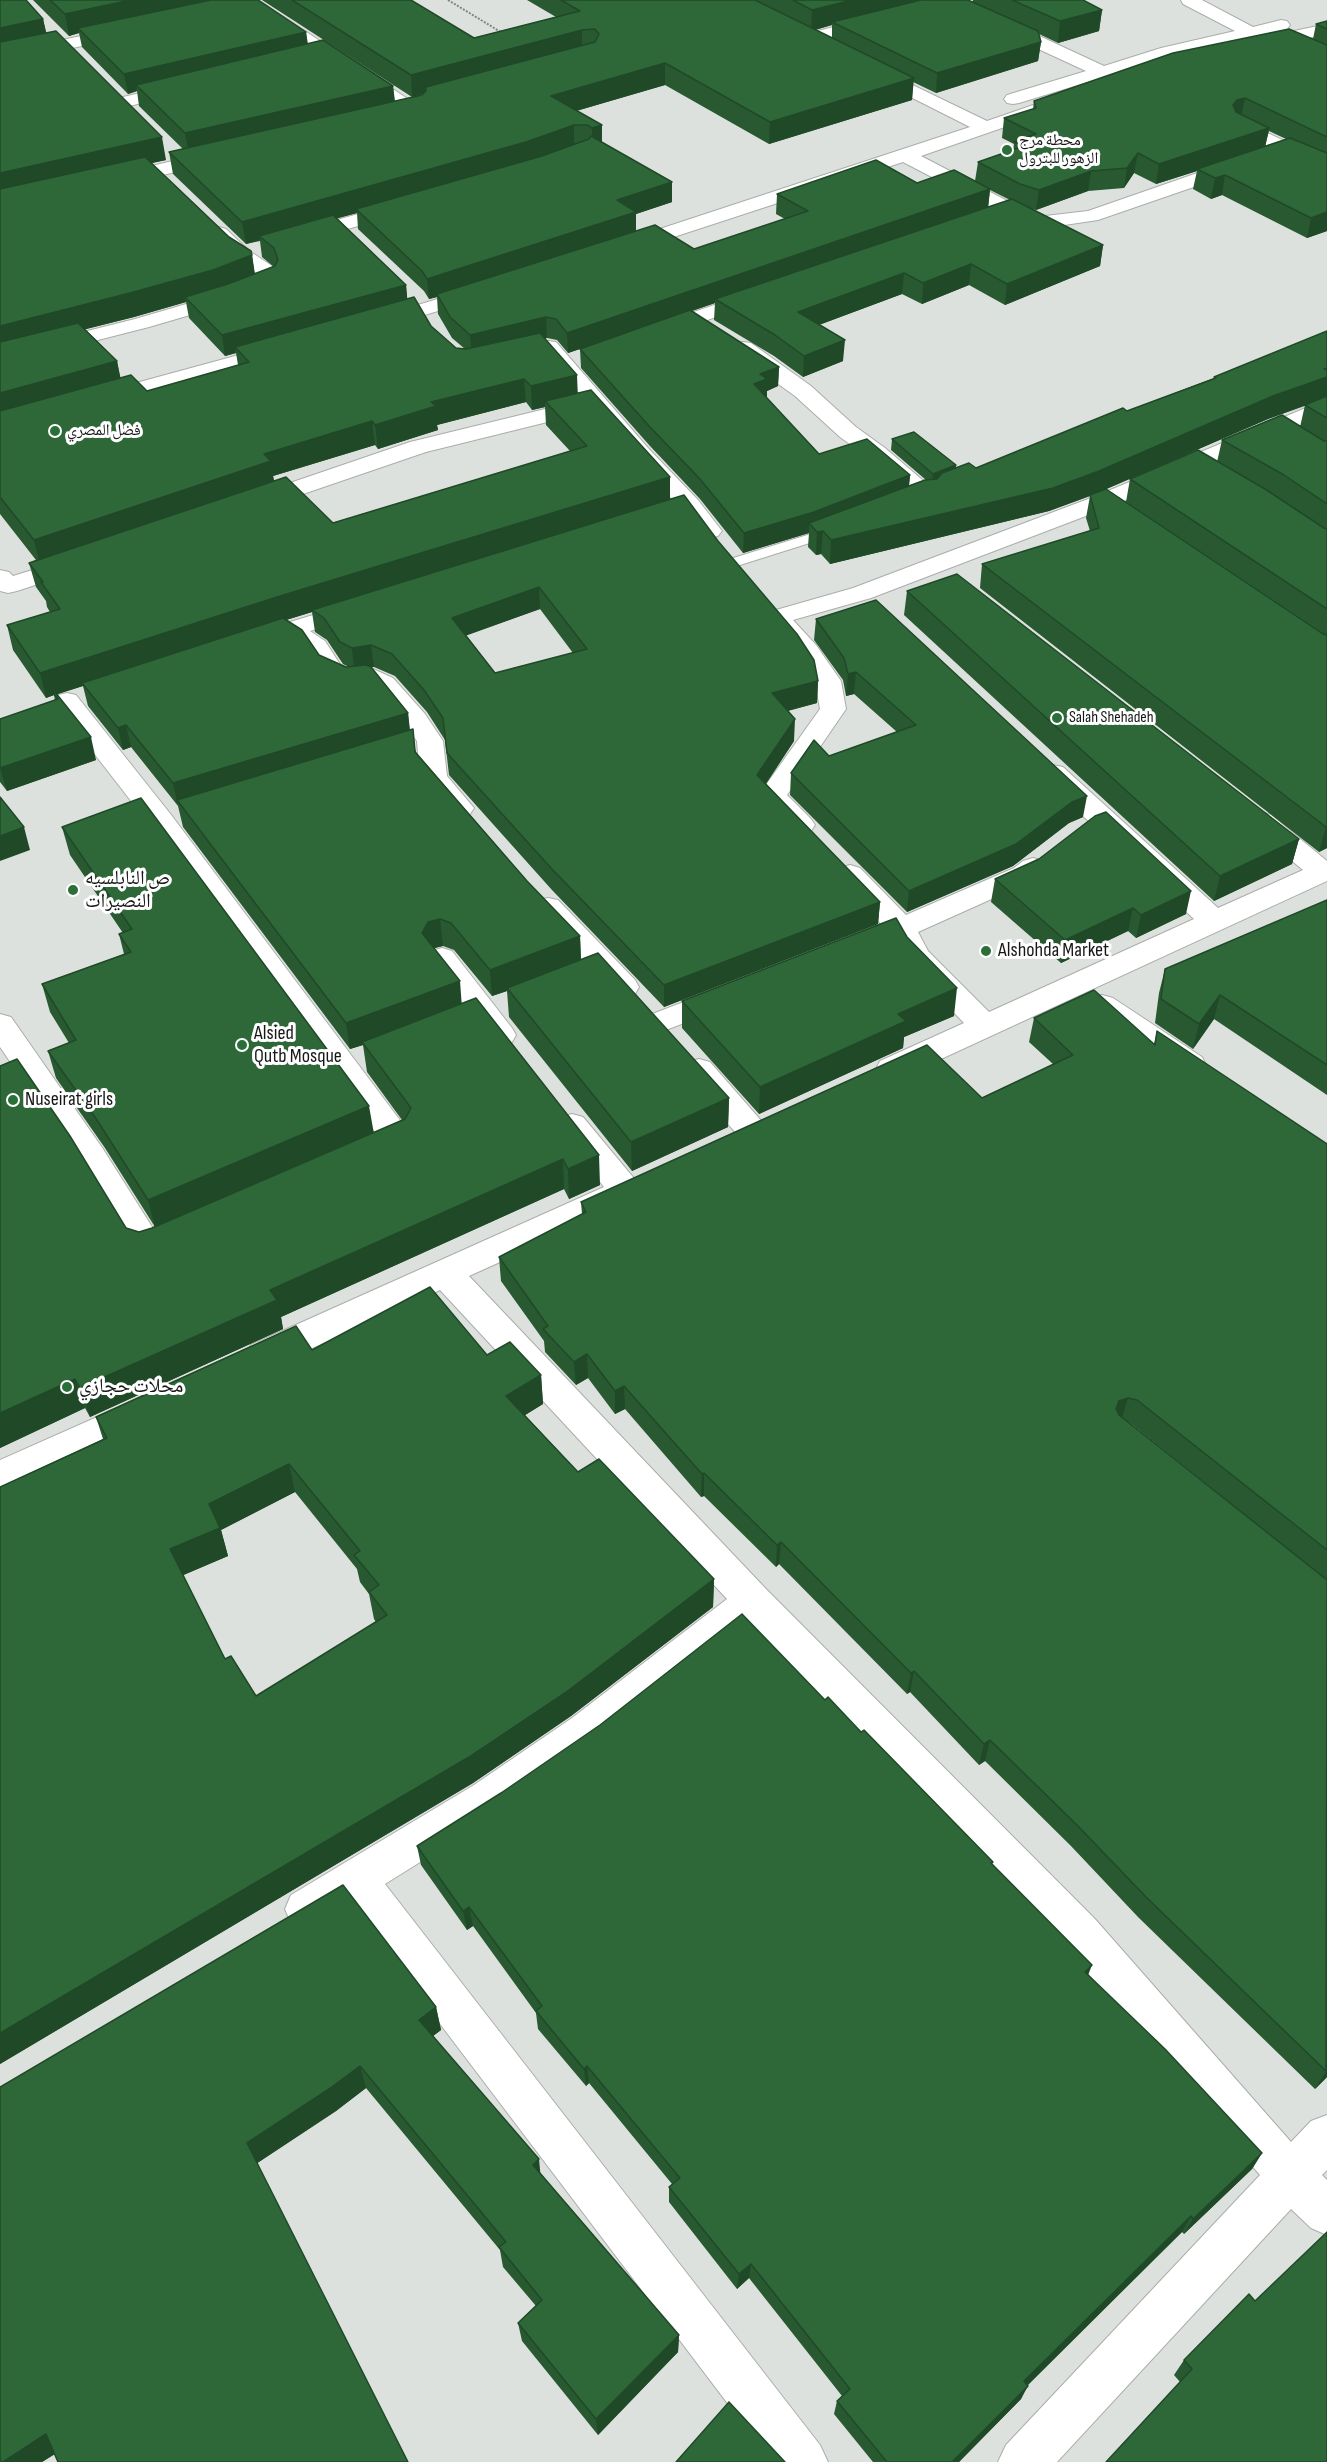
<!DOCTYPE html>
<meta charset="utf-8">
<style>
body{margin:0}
canvas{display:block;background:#dde1dd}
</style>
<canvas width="1327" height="2462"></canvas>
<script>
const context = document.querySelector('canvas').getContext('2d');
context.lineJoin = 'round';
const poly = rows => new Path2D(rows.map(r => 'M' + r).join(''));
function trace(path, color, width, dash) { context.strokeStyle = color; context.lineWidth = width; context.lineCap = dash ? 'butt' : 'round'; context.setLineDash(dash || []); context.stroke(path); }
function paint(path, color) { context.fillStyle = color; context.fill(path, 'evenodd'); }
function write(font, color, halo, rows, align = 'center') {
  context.font = font + ' "Sofia Sans Condensed","Noto Naskh Arabic",sans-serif'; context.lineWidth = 6; context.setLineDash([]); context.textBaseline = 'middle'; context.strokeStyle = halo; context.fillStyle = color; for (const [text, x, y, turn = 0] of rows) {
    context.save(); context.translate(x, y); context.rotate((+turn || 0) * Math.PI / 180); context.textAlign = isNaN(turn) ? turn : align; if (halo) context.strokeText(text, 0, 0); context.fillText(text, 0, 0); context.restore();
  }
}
const path = poly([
 [448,0,504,34]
]);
const service = poly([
 [830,528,836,532,835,535,740,565,730,565,728,562,730,559,830,528]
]);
const minor = poly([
 [239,0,258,0,426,111,423,115,417,116,411,115,239,0],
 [945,0,974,0,972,4,811,43,805,42,802,38,805,34,945,0],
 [1181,0,1202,0,1253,27,1281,20,1287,21,1290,25,1287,29,1172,56,1019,103,1013,104,1007,103,1004,99,1007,95,1086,71,995,29,992,25,995,21,1007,21,1104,66,1161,48,1235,31,1183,4,1181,0],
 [1327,24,1327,34,1258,49,1252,48,1249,44,1252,40,1327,24],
 [124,27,130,28,133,32,130,36,0,63,0,53,124,27],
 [871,65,987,121,1039,103,1051,103,1054,107,1051,111,921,156,1017,206,1045,216,1088,211,1229,162,1236,160,1243,162,1245,166,1243,170,1098,220,1044,228,1003,214,903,162,631,251,617,251,614,247,617,243,970,127,865,74,862,70,865,66,871,65],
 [182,83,188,84,191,88,188,92,125,107,119,106,116,102,119,98,182,83],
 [1240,120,1327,161,1327,174,1234,130,1231,126,1234,122,1240,120],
 [215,151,222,153,224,157,222,161,116,186,109,184,106,180,109,176,215,151],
 [401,202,408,204,411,208,408,212,301,242,294,240,291,236,294,232,401,202],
 [219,227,226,229,248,250,272,266,279,282,276,286,231,303,149,327,0,365,0,353,135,319,217,295,258,279,256,273,234,258,212,237,209,233,212,229,219,227],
 [481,286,488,288,491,292,488,296,378,329,371,327,368,323,371,319,481,286],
 [758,290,765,292,768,296,765,300,664,335,657,337,650,335,646,331,650,327,758,290],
 [548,341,556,342,648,448,698,500,722,531,718,536,710,538,702,536,682,510,592,411,426,452,265,507,257,509,249,507,245,502,249,497,410,442,582,400,537,347,540,342,548,341],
 [743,342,751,343,811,386,856,427,885,448,934,490,938,495,934,500,926,502,918,500,869,458,840,437,795,396,735,353,732,348,735,343,743,342],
 [279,344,287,345,290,350,287,355,100,407,92,405,89,400,92,395,279,344],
 [1327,399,1327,414,1112,506,871,598,793,620,816,645,841,681,846,709,787,795,811,819,815,825,811,831,801,834,791,831,762,802,758,796,820,709,815,681,798,655,776,631,773,626,774,624,769,622,766,617,769,612,853,588,1096,496,1327,399],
 [74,557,83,559,86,564,83,569,17,591,8,593,0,591,0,570,9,572,13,576,74,557],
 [356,602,365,604,368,609,365,614,310,631,325,641,341,666,354,672,373,669,393,678,425,714,443,741,447,776,474,808,470,814,460,817,450,814,424,784,420,778,417,741,375,688,369,685,350,688,323,676,307,651,287,638,256,648,247,645,243,640,247,635,356,602],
 [67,693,76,695,172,816,408,1131,413,1139,408,1147,370,1163,359,1159,354,1151,359,1143,377,1135,152,828,58,707,54,701,58,695,67,693],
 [1053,765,1063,767,1218,908,1303,870,1251,827,1247,821,1251,815,1261,812,1271,815,1327,861,1327,881,902,1077,891,1080,880,1077,876,1069,880,1061,964,1023,906,963,895,942,881,947,871,944,866,937,871,930,882,925,840,880,836,874,840,868,850,865,860,868,906,915,1014,868,1023,861,1033,858,1043,861,1047,867,1034,880,918,932,928,951,989,1012,1194,919,1043,779,1040,773,1043,767,1053,765],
 [548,898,558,900,635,980,639,987,635,994,624,997,613,994,538,914,534,907,538,900,548,898],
 [442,948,452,951,512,1028,516,1035,512,1042,501,1046,490,1042,432,965,427,958,432,951,442,948],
 [723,987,734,990,738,997,734,1004,658,1033,647,1030,643,1023,647,1016,723,987],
 [1102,995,1113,998,1202,1057,1206,1065,1202,1073,1191,1076,1180,1073,1091,1012,1087,1005,1091,998,1102,995],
 [0,1014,11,1017,103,1149,154,1230,174,1223,186,1226,191,1235,186,1244,147,1260,135,1256,81,1165,0,1047,0,1014],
 [699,1059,710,1062,764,1124,769,1132,764,1140,753,1143,742,1140,688,1078,684,1070,688,1062,699,1059],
 [572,1114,583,1117,637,1182,642,1191,637,1200,469,1276,766,1589,1095,1919,1291,2142,1311,2121,1327,2115,1327,2170,1322,2175,1327,2180,1327,2235,1311,2228,1291,2209,1057,2462,998,2462,1006,2445,1260,2175,1065,1947,751,1625,600,1744,502,1811,385,1884,820,2445,828,2462,772,2462,350,1905,321,1923,306,1929,291,1923,285,1909,291,1895,474,1785,572,1718,727,1599,440,1290,275,1365,263,1369,251,1365,246,1355,251,1345,604,1187,556,1125,561,1117,572,1114],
 [140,1398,153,1402,158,1412,153,1422,0,1491,0,1460,140,1398]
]);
const wall = poly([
 [0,0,43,19,46,33,166,160,151,163,229,237,252,255,255,274,274,267,262,257,260,241,246,244,173,174,169,152,183,149,139,106,137,91,128,94,82,47,79,33,69,36,33,0,257,0,306,32,308,44,393,86,395,101,422,95,423,94,412,97,262,0,411,0,474,38,556,17,527,0,968,0,972,2,973,0,1083,0,1102,10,1099,31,1058,43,1039,34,1041,42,1038,61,936,93,913,82,912,100,769,144,665,85,576,111,602,125,602,142,672,182,672,202,636,214,636,231,694,249,785,219,776,214,777,194,917,183,975,181,978,162,1013,150,1014,144,1002,138,1004,118,1033,109,1034,101,1313,39,1316,24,1327,21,1327,231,1307,238,1222,195,1211,199,1193,189,1197,171,1156,184,1134,173,1124,188,1088,191,1036,210,1032,209,1103,245,1100,266,1005,305,969,285,922,304,902,294,819,325,843,361,803,377,774,356,714,320,715,303,692,311,779,367,778,386,767,391,767,398,819,454,910,475,909,486,926,480,891,450,892,439,956,465,956,468,976,468,1214,378,1214,377,1327,331,1327,848,1319,852,980,588,982,564,1090,531,1086,518,1090,496,1049,511,830,564,821,554,816,555,808,547,809,533,743,553,700,499,650,446,581,368,580,349,568,353,557,340,547,338,545,338,578,393,670,500,818,681,817,703,788,711,794,741,766,784,880,902,878,924,664,1007,552,890,449,775,445,740,427,712,395,676,374,667,371,667,408,713,410,730,416,752,527,881,580,936,581,960,729,1098,728,1127,632,1171,509,1017,507,991,492,996,454,950,443,946,434,948,462,1004,600,1185,569,1199,564,1189,281,1317,283,1329,90,1417,85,1408,0,1448,0,1066,126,1228,139,1232,155,1227,105,1148,56,1078,48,1051,69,1043,50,1012,42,984,124,954,119,934,123,933,70,855,62,827,373,1133,402,1120,367,1072,363,1045,350,1049,183,827,178,806,131,747,123,750,88,706,83,686,57,694,96,760,7,791,0,782,0,719,55,700,54,695,46,698,13,650,7,625,50,612,47,607,46,601,36,587,29,563,36,560,0,514],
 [832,25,832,38,815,30],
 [1269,131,1286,139,1265,146],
 [990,190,1010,200,988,207],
 [357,213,358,229,424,291,429,299,437,297,438,314,452,338,465,349,456,348,431,326,407,299,406,285,337,218],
 [186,302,189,318,225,356,236,353,238,365,147,391,120,378,117,361,85,329,134,317],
 [526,402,532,410,545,407,546,425,570,451,333,523,274,481,273,476,375,445,378,449,438,430,437,425],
 [1305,405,1300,427,1222,440,1217,462,1130,479,1126,502,1106,489,1268,419],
 [540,609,573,653,495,673,466,635],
 [312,612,315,632,327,640,343,664,349,667,346,667,319,655,286,620],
 [907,591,1299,839,1292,864,1214,901,904,615],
 [816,619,1083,817,1069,823,1013,866,907,912,790,795,791,773,829,756,897,732,854,694,846,696,843,680,814,640],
 [995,879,1186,914,1136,938,1128,931,1061,963,991,902],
 [1327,900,1327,1095,1214,1019,1193,1049,1155,1023,1159,993,1165,969],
 [682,1001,954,1016,904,1037,903,1048,759,1114,682,1028],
 [1034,1018,1154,1044,1157,1031,1327,1144,1327,2077,1315,2089,1138,1917,1071,1846,985,1761,979,1765,910,1692,907,1694,779,1564,776,1567,704,1496,701,1497,625,1409,615,1414,588,1378,576,1385,545,1352,544,1341,501,1281,499,1257,582,1214,581,1202,982,1098,1053,1064,1029,1042],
 [1129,1423,1130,1423,1254,1522],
 [312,1350,487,1355,541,1375,543,1404,525,1415,578,1472,714,1579,713,1607,571,1716,473,1783,0,2064,0,1487,103,1439,96,1417],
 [295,1492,357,1569,360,1582,369,1594,374,1619,376,1622,256,1696,225,1659,183,1575,228,1556,221,1530],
 [825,1700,861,1732,993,1862,992,1865,1088,1975,1262,2153,1252,2169,1184,2234,1182,2232,1027,2385,1021,2399,959,2462,873,2462,834,2414,837,2401,842,2396,749,2278,737,2289,669,2202,669,2187,672,2184,589,2083,586,2086,538,2029,536,2013,473,1926,467,1930,421,1865,417,1846],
 [436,2007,441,2030,433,2036,541,2174,679,2335,678,2352,598,2435,522,2341,518,2323,536,2306,503,2267,500,2250,366,2088,336,2111,257,2163,55,2454,42,2462,0,2087],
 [1255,2301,1180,2382,1174,2375,1184,2360]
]);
const shadedWall = poly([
 [131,0,229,0,78,28,79,33,69,36,65,14],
 [852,0,936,0,832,22,832,25,811,31,812,10],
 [1102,10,1099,31,1058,43,1060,21],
 [43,19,48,40,0,51,0,28],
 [582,30,582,51,412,97,411,75],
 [306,32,308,51,136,85,137,91,128,94,124,74],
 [1041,42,1038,61,936,93,937,73],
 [665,63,665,85,552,118,551,96],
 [914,78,912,100,769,144,770,122],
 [393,86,395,108,189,155,185,133],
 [1245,98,1241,118,1233,120,1233,105,1237,100],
 [574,125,574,147,356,209,357,213,263,239,259,236,260,240,246,244,242,222],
 [602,125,602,147,592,150,592,128],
 [1269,128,1265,148,1197,169,1197,171,1156,184,1159,164],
 [162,137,166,160,0,197,0,173],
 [1138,153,1134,173,1124,188,1127,168],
 [1091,171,1088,191,1036,210,1039,190],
 [1225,175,1222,195,1211,199,1215,178],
 [672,182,672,202,636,214,636,232,437,294,437,297,429,299,427,279,617,200],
 [990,189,988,209,715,299,715,303,568,353,567,333],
 [1327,212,1327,231,1307,238,1311,218],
 [1103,245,1100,266,1005,305,1007,284],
 [252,255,255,278,185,297,186,302,134,317,0,351,0,326],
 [971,264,969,285,922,304,923,283],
 [904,273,902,294,797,333,798,312],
 [406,285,408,306,235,347,236,353,225,356,222,335],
 [546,317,547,338,472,356,470,335],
 [845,340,843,361,803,377,804,356],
 [117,361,122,385,0,419,0,393],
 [779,367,778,386,767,391,767,398,754,384,760,374],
 [1327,368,1327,398,1268,419,1095,494,1049,511,830,564,831,540],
 [577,375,578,399,545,401,545,407,532,410,531,386],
 [524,379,526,402,437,425,438,430,378,449,375,425,431,402],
 [372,421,375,445,273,476,275,485,40,565,34,540,264,454],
 [956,465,955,476,932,485,933,474],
 [910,475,908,495,809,523,809,533,743,553,744,533],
 [670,477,670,501,312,610,312,612,82,683,83,686,55,695,53,693,54,695,46,698,40,673,277,597],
 [823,531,821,554,816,555,817,532],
 [539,587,540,609,454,640,452,618],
 [371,645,374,667,354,670,352,648],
 [856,672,854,694,846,696,848,674],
 [818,681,817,703,771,715,772,693],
 [408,713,410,736,177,800,178,806,173,783],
 [795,719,794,741,756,798,757,775],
 [126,725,131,747,123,750,118,728],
 [91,737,96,760,7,791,0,768],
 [1087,796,1083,817,1069,823,1013,866,907,912,909,891,1072,802],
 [24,827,30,850,0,861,0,836],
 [1326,827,1327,827,1327,848,1319,852],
 [1299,839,1292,864,1214,901,1220,876],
 [1191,891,1186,914,1136,938,1141,915],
 [880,902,878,924,664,1007,664,985],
 [1133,908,1128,931,1061,963,1065,940],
 [440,919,443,946,431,949,422,933,428,922],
 [580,936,581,963,507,988,507,991,492,996,490,970],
 [460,981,462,1008,362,1042,363,1045,350,1049,346,1023],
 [957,988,954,1016,904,1037,903,1048,759,1114,760,1087,898,1014],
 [1220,995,1214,1019,1193,1049,1199,1024],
 [729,1098,728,1127,632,1171,631,1142],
 [369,1106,374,1134,155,1227,148,1200],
 [599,1155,600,1185,569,1199,568,1169],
 [563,1159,564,1189,281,1317,283,1329,90,1417,80,1388,270,1290],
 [587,1354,588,1378,576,1385,574,1362],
 [541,1375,543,1404,509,1425,506,1396],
 [75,1379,85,1408,0,1448,0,1413],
 [624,1386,625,1409,615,1414,615,1391],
 [1128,1398,1121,1421,1116,1409,1119,1401],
 [289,1464,295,1492,221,1530,228,1556,179,1577,170,1549,209,1504],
 [704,1473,704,1496,701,1497,702,1474],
 [781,1542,779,1564,776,1567,777,1545],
 [714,1579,713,1607,571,1716,473,1783,0,2064,0,2033],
 [914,1671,910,1692,907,1694,911,1673],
 [990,1740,985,1761,979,1765,984,1744],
 [469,1907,473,1926,467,1930,463,1911],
 [1092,1965,1085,1983,1085,1972],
 [436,2007,441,2030,425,2042,419,2020],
 [360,2066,366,2088,336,2111,256,2164,247,2143],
 [587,2066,589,2083,586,2086,584,2069],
 [1327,2070,1327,2077,1315,2089],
 [1262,2153,1252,2169,1184,2234,1193,2219],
 [539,2159,541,2180,533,2165],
 [1191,2216,1182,2232,1018,2395,1024,2381],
 [751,2264,749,2278,737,2289,739,2274],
 [679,2335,678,2352,598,2435,596,2419],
 [1028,2386,1021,2399,959,2462,952,2462],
 [46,2434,61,2450,42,2462,3,2462]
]);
const building = poly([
 [0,0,26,0,43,19,0,28,0,0],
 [50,0,131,0,65,14,50,0],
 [211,0,258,0,306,32,124,74,78,28,211,0],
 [292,0,411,0,474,38,580,11,561,0,755,0,914,78,770,122,665,63,551,96,602,125,592,128,588,125,574,125,526,142,242,222,169,152,422,95,426,91,426,87,595,42,599,34,595,29,582,30,411,75,292,0],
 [793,0,852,0,812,10,793,0],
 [921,0,968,0,1038,31,1041,42,937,73,832,22,921,0],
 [1012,0,1083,0,1102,10,1060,21,1012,0],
 [1327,21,1327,29,1316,24,1327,21],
 [1289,29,1327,45,1327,137,1245,98,1237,100,1233,105,1236,112,1269,128,1159,164,1138,153,1127,168,1091,171,1039,190,1020,184,978,162,1024,146,1014,142,1036,134,1004,118,1036,108,1034,101,1173,53,1289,29],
 [56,31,162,137,0,173,0,42,56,31],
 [323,40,393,86,185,133,136,85,323,40],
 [591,136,672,182,617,200,636,212,427,279,422,271,356,209,542,156,589,139,591,136],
 [1290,138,1327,153,1327,212,1311,218,1225,175,1215,178,1197,169,1290,138],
 [145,157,229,237,251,251,252,255,213,270,130,293,0,326,0,189,145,157],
 [876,160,917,183,954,170,990,189,567,333,556,319,546,317,470,335,450,317,437,294,655,225,694,249,808,211,777,194,876,160],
 [1012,199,1103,245,1007,284,971,264,923,283,904,273,798,312,845,340,804,356,775,335,715,299,1012,199],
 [333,215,406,285,222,335,185,297,228,284,275,266,278,260,274,248,259,236,333,215],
 [414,297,431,326,456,348,466,349,540,333,577,375,531,386,524,379,431,402,436,406,375,425,372,421,264,454,271,461,34,540,0,497,0,411,131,375,147,391,249,362,235,347,414,297],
 [690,310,779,367,760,374,767,379,754,384,819,454,867,439,910,475,814,512,744,533,700,479,650,427,580,349,690,310],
 [78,323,117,361,0,393,0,342,78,323],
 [1327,331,1327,368,1324,369,1327,370,1327,377,1273,396,1099,471,1053,488,831,540,823,531,817,532,809,523,925,480,937,479,942,473,969,463,976,468,1123,408,1127,411,1216,378,1214,377,1327,331],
 [591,390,670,477,277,597,40,673,7,625,60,609,41,582,43,582,29,563,286,477,333,523,587,446,545,401,591,390],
 [1327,396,1327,418,1305,405,1327,396],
 [1282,415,1324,441,1327,441,1327,504,1284,475,1222,440,1282,415],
 [914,432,956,465,933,474,892,439,914,432],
 [1198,450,1265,489,1324,528,1327,529,1327,609,1130,479,1198,450],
 [1106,489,1323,634,1327,635,1327,827,1326,827,982,564,1099,528,1090,495,1106,489],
 [684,495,718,541,797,634,814,660,818,681,772,693,795,719,757,775,880,902,664,985,551,868,447,753,443,718,424,690,392,654,371,645,352,648,340,642,324,618,312,610,684,495],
 [539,587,587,649,495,673,452,618,539,587],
 [957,574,1299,839,1220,876,907,591,957,574],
 [876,600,1087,796,1072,802,1016,844,909,891,791,773,814,740,829,756,916,725,856,672,848,674,844,658,816,619,876,600],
 [283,618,302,630,319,655,346,667,366,665,371,667,408,713,173,783,126,725,118,728,82,683,283,618],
 [55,692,91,737,0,768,0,719,58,699,53,693,55,692],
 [413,729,415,752,527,881,580,936,490,970,451,923,440,919,428,922,422,933,460,981,346,1023,177,800,413,729],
 [0,797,24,827,0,836,0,797],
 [141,798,369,1106,148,1200,97,1120,48,1051,76,1040,42,984,131,952,119,934,132,929,62,827,141,798],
 [1106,812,1191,891,1141,915,1133,908,1065,940,995,879,1039,859,1095,816,1106,812],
 [1327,900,1327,1065,1220,995,1199,1024,1161,999,1165,969,1327,900],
 [896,918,907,937,957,988,898,1014,906,1021,760,1087,682,1001,896,918],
 [598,953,729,1098,631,1142,507,988,598,953],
 [1094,990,1155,1045,1157,1031,1327,1144,1327,1550,1137,1400,1128,1398,1119,1401,1116,1409,1119,1415,1327,1580,1326,2071,1146,1897,1078,1826,990,1740,984,1744,914,1671,911,1673,781,1542,777,1545,704,1473,702,1474,624,1386,615,1391,587,1354,574,1362,543,1329,548,1326,499,1257,586,1212,581,1202,927,1045,982,1098,1073,1055,1034,1018,1094,990],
 [476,998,599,1155,568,1169,563,1159,270,1290,277,1300,80,1388,75,1379,0,1413,0,1066,17,1059,70,1136,126,1228,139,1232,152,1228,405,1119,411,1108,362,1042,476,998],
 [430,1287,487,1355,510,1342,541,1375,506,1396,578,1472,599,1459,714,1579,569,1690,469,1757,0,2033,0,1487,107,1438,96,1417,296,1326,312,1350,430,1287],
 [289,1464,360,1551,354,1555,379,1585,369,1592,387,1615,256,1696,231,1656,225,1659,170,1549,220,1528,209,1504,289,1464],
 [742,1614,825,1700,828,1697,861,1732,864,1730,993,1862,991,1863,1092,1965,1085,1972,1165,2049,1262,2153,1193,2219,1191,2216,1024,2381,1028,2386,952,2462,887,2462,837,2401,850,2389,751,2264,739,2274,669,2187,680,2178,587,2066,584,2069,536,2011,542,2006,469,1907,463,1911,417,1846,501,1793,600,1725,742,1614],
 [343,1885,436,2007,419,2020,539,2159,533,2165,679,2335,596,2419,518,2323,542,2300,499,2247,506,2242,360,2066,329,2089,247,2143,408,2462,58,2462,46,2434,3,2462,1,2462,0,2459,0,2087,343,1885],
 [1327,2232,1327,2462,1106,2462,1192,2369,1184,2360,1249,2294,1255,2301,1327,2232],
 [729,2402,785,2462,676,2462,729,2402]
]);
const markers = [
 [1007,150,6,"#2a6e39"],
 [55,431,6,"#2a6e39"],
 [1057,718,6,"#2a6e39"],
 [73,890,6,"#2a6e39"],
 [986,951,6,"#2a6e39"],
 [242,1045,6,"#2a6e39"],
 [13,1100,6,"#2a6e39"],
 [67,1387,6,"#2a6e39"]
];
const farPoinames = [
 ["محطة مرج",1019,141],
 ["الزهور للبترول",1019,159],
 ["فضل المصري",67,431],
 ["Salah Shehadeh",1069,718]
];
const poiNames = [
 ["ص النابلسيه",85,879],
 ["النصيرات",85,902],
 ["Alshohda Market",998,951],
 ["Alsied",254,1034],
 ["Qutb Mosque",254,1057],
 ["Nuseirat girls",25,1100],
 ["محلات حجازي",79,1387]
];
trace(service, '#aaadaa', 2);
trace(minor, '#aaadaa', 2);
trace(path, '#818481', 2, [2, 1.5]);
paint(service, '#fff');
paint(minor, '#fff');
paint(wall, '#285931');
paint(shadedWall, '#204928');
paint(building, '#2e6839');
trace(building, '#204928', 1.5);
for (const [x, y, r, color] of markers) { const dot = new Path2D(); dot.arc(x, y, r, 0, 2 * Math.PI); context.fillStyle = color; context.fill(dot); trace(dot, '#fff', 2); }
write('16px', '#161816', '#fff', farPoinames, 'left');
write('20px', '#161816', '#fff', poiNames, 'left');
</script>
